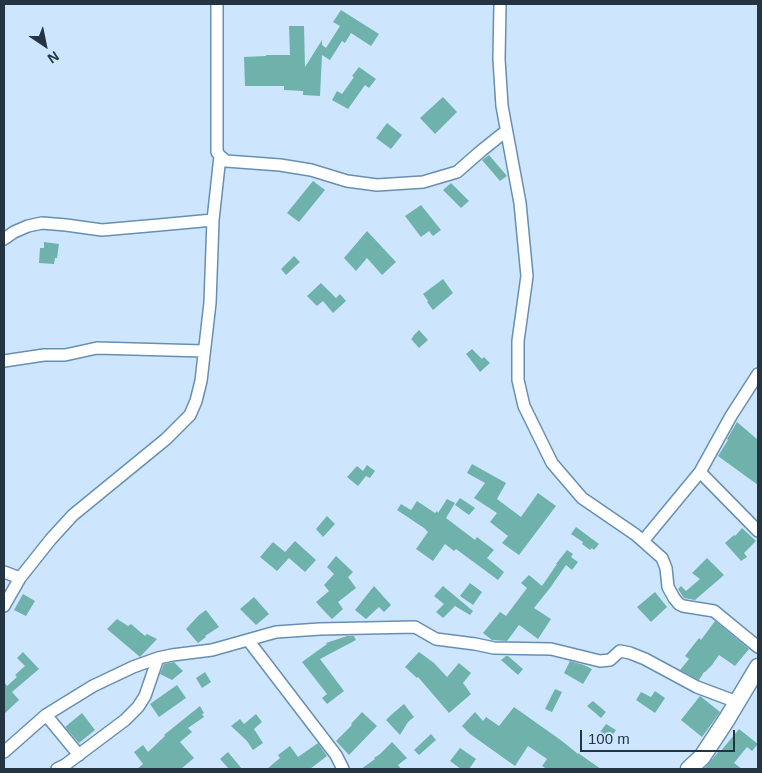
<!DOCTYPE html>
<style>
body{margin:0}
#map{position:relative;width:762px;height:773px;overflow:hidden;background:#cde6fe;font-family:Helvetica,sans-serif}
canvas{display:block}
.frame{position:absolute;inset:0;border:5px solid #243443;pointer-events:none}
.north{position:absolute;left:20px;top:20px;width:50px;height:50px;-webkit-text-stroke:4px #cde6fe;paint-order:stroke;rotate:146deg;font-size:14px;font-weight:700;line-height:20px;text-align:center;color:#243443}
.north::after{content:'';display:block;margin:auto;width:18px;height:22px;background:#243443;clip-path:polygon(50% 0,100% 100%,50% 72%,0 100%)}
.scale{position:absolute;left:580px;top:730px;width:155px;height:22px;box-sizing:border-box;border:2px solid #243443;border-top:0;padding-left:6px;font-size:15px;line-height:18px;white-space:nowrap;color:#243443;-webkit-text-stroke:4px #cde6fe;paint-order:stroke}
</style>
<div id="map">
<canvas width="762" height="773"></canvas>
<div class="frame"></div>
<div class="north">N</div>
<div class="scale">100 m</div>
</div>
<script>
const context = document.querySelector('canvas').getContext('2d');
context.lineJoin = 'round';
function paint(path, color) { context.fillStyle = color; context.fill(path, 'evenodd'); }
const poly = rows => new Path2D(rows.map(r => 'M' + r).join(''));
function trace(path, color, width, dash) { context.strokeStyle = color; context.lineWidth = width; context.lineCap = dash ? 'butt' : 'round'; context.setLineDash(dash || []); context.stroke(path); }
const building = poly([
 [341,10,379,34,371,46,351,33,345,43,342,41,330,60,322,55,320,96,303,95,303,91,284,90,284,86,245,86,244,57,266,56,266,55,290,55,289,26,304,26,305,67,322,40,322,45,326,48,340,26,333,22],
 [359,67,376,79,369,88,365,85,348,109,332,100,337,91,342,94,354,77,352,76],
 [443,97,457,112,435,134,420,118],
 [387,123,402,135,391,149,376,138],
 [489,155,507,176,500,181,482,160],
 [313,181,325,190,299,222,287,213],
 [451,183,469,201,461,208,443,190],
 [421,205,441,230,433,236,429,231,421,237,405,216],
 [367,231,396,262,382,275,367,258,356,271,344,258],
 [44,242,59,244,57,258,55,258,54,264,39,263,40,248,44,248],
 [294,256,300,262,286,275,281,269],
 [443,279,453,293,433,310,427,302,428,301,423,294],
 [321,283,336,298,340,294,346,301,333,313,323,301,317,306,307,296],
 [419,330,428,340,419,348,411,339,413,337,413,336],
 [472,349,482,359,484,357,490,363,480,372,466,354],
 [737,422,758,440,758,485,718,456,728,440,727,439],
 [472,464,506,483,497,499,521,517,538,493,556,506,519,555,502,543,508,536,490,522,497,513,474,498,485,483,467,473],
 [367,465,375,471,370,478,366,476,358,486,347,477,357,466,363,471],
 [460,498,475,508,469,515,455,505],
 [447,499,455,503,446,518,475,540,477,537,494,550,487,558,504,572,498,580,456,549,454,551,445,544,433,561,416,549,428,532,424,528,397,510,401,504,411,510,417,501,435,513,437,511,438,513],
 [327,516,335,524,323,537,316,529],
 [576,527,599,544,594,550,592,548,590,550,582,544,583,542,571,534],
 [742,528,756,541,744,553,747,557,741,561,725,543,734,535,735,536],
 [295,541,316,560,305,572,289,558,277,571,260,557,273,542,285,552],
 [567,550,573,554,571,557,578,562,572,570,566,565,550,588,534,608,551,619,538,639,519,625,507,641,492,640,483,633,500,612,506,616,527,588,521,583,529,575,542,586,557,564,556,564],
 [336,556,353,572,348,577,356,588,338,602,343,609,332,619,326,613,316,602,329,591,324,585,334,574,327,567],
 [707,558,724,575,695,600,684,598,678,589,681,586,686,591,700,579,692,573],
 [470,583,482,592,473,605,460,596],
 [374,586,391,605,384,612,379,607,366,619,355,610],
 [443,586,473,611,470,615,455,606,443,618,436,612,444,604,434,596],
 [655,592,667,607,651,622,637,607],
 [23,594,35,601,26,616,14,610],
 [254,597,269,614,256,625,240,609],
 [206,610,219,627,205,636,206,637,198,643,186,629,199,615],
 [117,619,128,626,131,624,145,636,147,634,157,639,140,657,107,629],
 [715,621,749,649,735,666,719,655,712,665,705,672,704,672,699,680,680,670,689,659,685,656,699,638,701,640],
 [347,636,354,636,356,640,320,659,344,691,327,704,322,698,327,694,302,662,327,644,326,643],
 [23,652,39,669,12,692,19,700,4,714,4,682,7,686,17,677,15,675,25,666,17,658],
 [419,652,434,663,447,677,459,663,471,673,463,683,471,694,449,713,418,677,417,678,405,667],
 [506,656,508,656,523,669,518,675,501,660],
 [570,661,584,665,592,669,583,684,564,673],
 [174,662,183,671,172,680,160,674,164,664],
 [205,672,211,682,202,688,196,678],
 [177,685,186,698,159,717,150,704],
 [555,689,562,692,552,712,545,709],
 [655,691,665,698,655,713,636,700,641,692,651,697],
 [700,696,720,712,702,737,681,720],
 [593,701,606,712,601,718,587,706],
 [404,704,414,717,408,722,400,735,386,720,391,715],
 [200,706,204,713,202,714,204,717,188,728,192,732,180,742,194,758,181,769,137,769,143,764,134,752,143,745,148,752,165,736,164,735],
 [514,707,562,741,578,754,578,753,601,769,547,769,542,766,547,759,528,746,515,766,470,734,462,726,475,712,483,721,486,717,499,726],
 [362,712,377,726,349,755,336,741,352,725,351,724],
 [82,713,95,730,79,743,65,727],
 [256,714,262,722,254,729,263,743,253,750,247,741,231,726,240,719,244,724],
 [606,724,616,730,608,742,598,735],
 [739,729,758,744,752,751,747,747,734,763,742,769,704,769,719,751,720,752],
 [431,734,436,740,419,755,414,750],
 [392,742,407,758,398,765,401,769,361,769,375,759,374,758,380,754],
 [318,743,327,756,310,769,267,769,280,758,278,755,290,746,298,757],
 [460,748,476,759,469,769,461,769,450,761],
 [228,752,242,769,229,769,220,759]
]);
const street = poly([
 [217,4,217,152,220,156,226,161,280,165,311,170,347,181,377,185,423,182,457,172,481,151,506,131],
 [500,4,499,59,502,106,520,203,527,276,518,341,518,380,524,406,552,463,582,498,636,535,662,558,666,568,668,587,674,598,679,604,683,606,714,611,758,647],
 [4,239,14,232,28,226,42,223,66,225,102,230,159,225,213,220],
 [4,361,44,355,65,355,97,348,204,351],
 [700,472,758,531],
 [643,541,700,472,731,416,758,374],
 [4,572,20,578],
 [4,606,20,578,51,539,73,515,166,439,190,415,196,401,201,381,210,303,213,220,220,156],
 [248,640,336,755,343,769],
 [46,715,79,755],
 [4,752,46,715,93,686,133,667,158,658,172,655,212,650,276,632,320,629,415,627,436,639,475,644,494,648,551,649,600,661,610,660,620,651,630,653,645,659,697,687,737,702],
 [57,769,65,765,125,720,138,707,145,696,158,658]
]);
const secondary = poly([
 [689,769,702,757,727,719,758,667]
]);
paint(building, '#6eb2ab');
trace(street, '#678fb3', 14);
trace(secondary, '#678fb3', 19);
trace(street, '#fff', 11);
trace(secondary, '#fff', 16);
</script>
